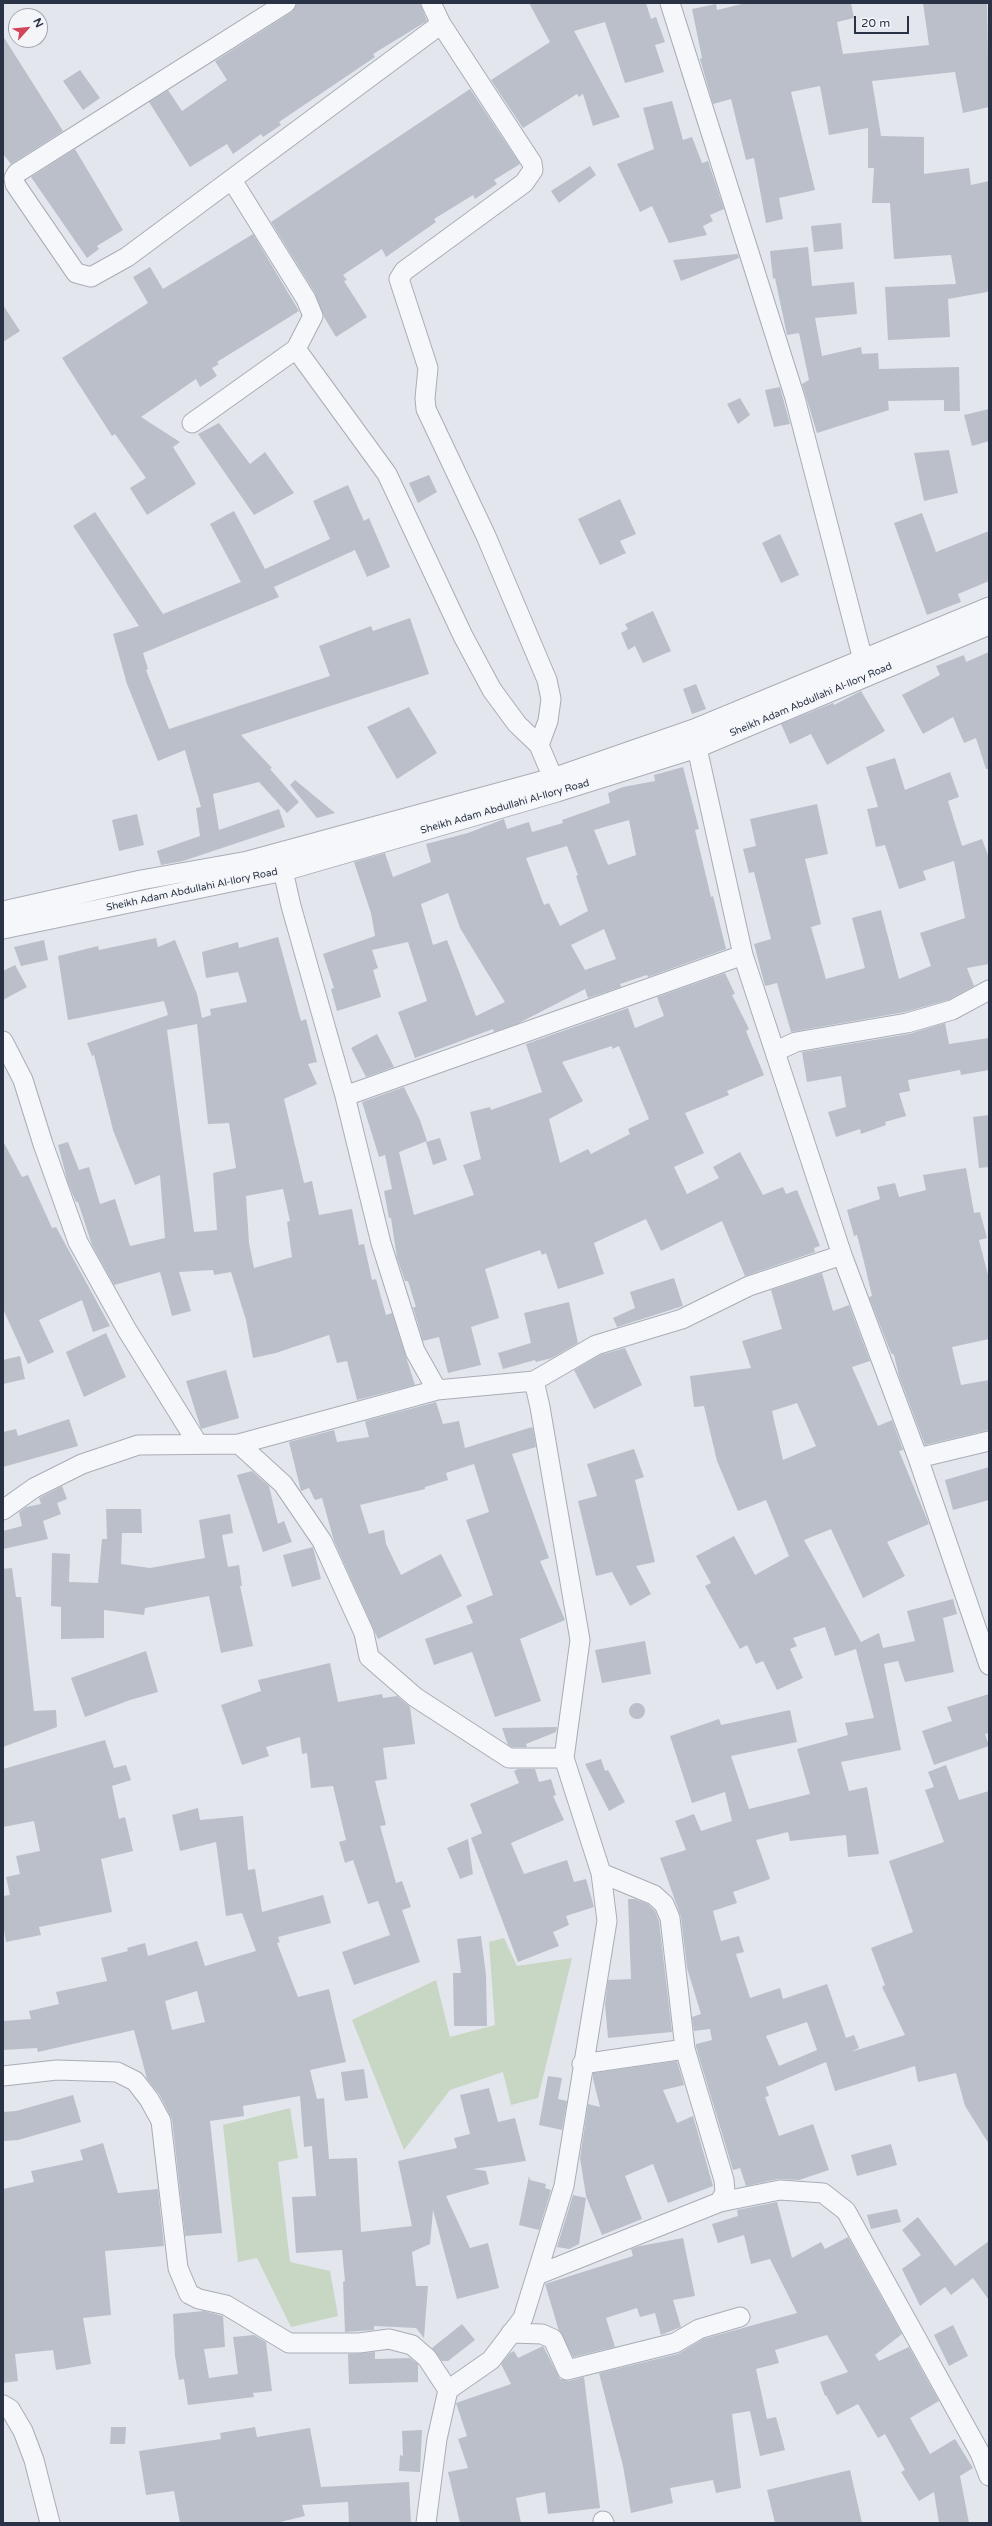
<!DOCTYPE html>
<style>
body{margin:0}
#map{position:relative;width:992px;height:2526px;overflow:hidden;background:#e3e6ec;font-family:"Varela Round",sans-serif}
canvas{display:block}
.frame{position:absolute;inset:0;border:4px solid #2a3345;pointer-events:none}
.north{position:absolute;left:8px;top:8px;width:40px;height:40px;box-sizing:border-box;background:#f3f5f9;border:1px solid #a3a7b1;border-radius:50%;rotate:63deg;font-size:11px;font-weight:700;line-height:16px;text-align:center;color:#2a3345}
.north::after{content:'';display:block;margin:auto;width:14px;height:18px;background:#d3465a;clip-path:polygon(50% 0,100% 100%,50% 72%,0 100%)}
.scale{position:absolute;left:854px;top:16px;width:55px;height:18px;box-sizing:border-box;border:2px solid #2a3345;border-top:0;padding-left:5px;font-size:12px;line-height:14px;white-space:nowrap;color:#2a3345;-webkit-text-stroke:3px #f3f5f9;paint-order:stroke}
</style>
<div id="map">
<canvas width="992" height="2526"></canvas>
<div class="frame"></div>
<div class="north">N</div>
<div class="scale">20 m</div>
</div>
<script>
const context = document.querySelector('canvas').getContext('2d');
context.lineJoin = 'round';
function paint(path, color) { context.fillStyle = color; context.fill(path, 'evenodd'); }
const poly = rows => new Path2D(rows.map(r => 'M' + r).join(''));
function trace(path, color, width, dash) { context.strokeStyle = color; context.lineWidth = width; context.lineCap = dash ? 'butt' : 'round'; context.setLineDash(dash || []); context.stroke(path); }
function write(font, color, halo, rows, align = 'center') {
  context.font = font + ' "Varela Round",sans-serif'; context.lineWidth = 3; context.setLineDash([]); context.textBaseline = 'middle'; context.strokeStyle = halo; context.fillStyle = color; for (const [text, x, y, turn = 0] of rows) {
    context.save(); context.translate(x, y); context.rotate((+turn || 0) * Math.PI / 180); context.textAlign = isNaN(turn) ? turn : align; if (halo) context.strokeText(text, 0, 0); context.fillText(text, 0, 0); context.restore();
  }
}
const green = poly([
 [504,1938,517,1966,572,1958,538,2098,511,2105,503,2072,450,2090,404,2150,352,2020,436,1980,450,2037,495,2025,489,1942],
 [290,2108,298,2158,278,2162,290,2262,330,2271,338,2316,291,2327,257,2258,238,2262,223,2125]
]);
const building = poly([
 [297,3,420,3,427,21,373,54,375,57,279,122,281,125,263,137,261,134,233,154,227,144,190,167,149,102,168,90,182,111,227,80,215,61,292,12],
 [529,3,646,3,651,19,656,17,665,42,655,45,664,72,625,83,605,22,574,31,620,117,593,126,583,94,579,97,577,94,523,128,491,80,550,42],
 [746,3,851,3,854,18,837,22,843,54,929,45,923,3,987,3,989,107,963,113,955,72,872,81,881,136,924,137,924,174,969,168,971,185,989,181,989,289,987,292,948,299,950,337,888,340,885,287,956,284,951,255,894,259,890,203,872,203,874,168,868,168,868,128,829,135,820,86,791,92,815,190,779,198,783,219,766,223,754,158,746,160,731,99,713,104,700,59,702,58,692,9,716,4,717,10],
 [3,36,63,131,11,164,3,154],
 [80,70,100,98,83,110,63,81],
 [470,89,520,164,494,180,497,184,475,199,473,195,434,219,436,222,386,257,382,249,343,275,347,280,344,281,367,317,336,337,324,317,315,293,271,222],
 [672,101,683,140,692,137,702,163,708,161,724,209,710,215,713,221,703,226,707,235,669,243,652,206,640,212,617,164,654,149,643,108],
 [75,149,123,230,97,246,99,249,87,258,31,177],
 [590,166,596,175,559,203,551,191],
 [841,223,843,249,814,252,811,226],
 [253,234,299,311,217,362,219,364,212,368,217,376,200,387,196,379,141,417,180,442,173,447,196,484,147,515,130,488,146,478,115,434,112,436,62,358,148,303,133,277,150,267,163,289],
 [808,247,812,286,854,282,857,314,815,318,822,356,861,347,862,354,878,353,879,369,959,367,960,411,944,411,944,400,888,401,889,410,817,433,802,384,809,380,799,333,787,335,775,278,773,279,770,251],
 [738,254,739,258,681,281,673,260],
 [3,305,20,331,3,342],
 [780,387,790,424,774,427,765,390],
 [740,398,750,415,738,424,727,404],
 [989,409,989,441,972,446,964,415],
 [219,423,250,464,265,452,294,493,254,515,198,434],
 [949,450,958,493,924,501,914,453],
 [429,475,437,492,418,503,409,483],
 [348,485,364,521,369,518,390,567,367,577,355,550,274,587,279,597,143,653,148,669,146,670,169,729,330,676,319,646,371,626,373,631,410,618,429,674,241,735,272,768,270,769,299,802,287,813,259,782,213,794,219,830,279,809,285,827,183,861,161,865,157,851,200,836,196,808,201,807,185,750,158,761,127,684,113,634,139,626,73,526,95,512,163,614,241,582,210,524,234,511,265,569,330,539,313,501],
 [620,499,636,534,620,541,626,553,600,565,578,519],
 [922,513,936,552,989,531,989,581,958,594,961,602,927,615,894,523],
 [780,534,799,575,781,583,762,543],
 [653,611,671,651,643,663,635,646,628,650,621,633,628,629,625,624],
 [989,652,989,769,986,769,976,738,964,743,953,717,923,734,902,695,940,675,936,666,964,655,966,662],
 [696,684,706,709,692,714,683,689],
 [861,691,885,731,827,765,811,734,790,744,781,724,833,703,834,705],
 [409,707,437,753,397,779,367,727],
 [895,758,905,790,950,772,959,797,948,801,962,846,982,839,989,858,989,964,967,968,974,986,948,1000,905,1012,791,1032,777,983,765,986,754,944,771,939,754,872,749,873,743,849,756,846,750,819,817,804,828,854,805,859,821,924,811,927,826,979,865,968,852,918,881,910,899,979,931,966,920,933,965,918,954,861,923,871,926,880,899,889,885,845,876,847,867,809,878,807,866,767],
 [683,767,699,829,695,830,711,897,713,896,726,949,648,977,647,975,620,984,621,987,588,998,585,989,517,1024,494,1032,493,1029,415,1058,398,1012,427,1001,408,942,372,950,378,968,373,970,381,997,337,1011,331,989,334,988,323,954,375,936,371,913,354,862,385,853,393,877,431,862,426,844,468,833,504,819,507,829,529,822,532,832,563,823,562,820,610,803,608,793,623,787,655,781,654,775],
 [629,820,636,855,608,865,594,830],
 [567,846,578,875,576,876,588,911,560,926,549,903,544,905,526,858],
 [448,893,460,928,505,1002,476,1016,447,940,433,945,421,904],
 [604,929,616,959,585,970,571,945],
 [295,780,335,813,317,818,290,785],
 [137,814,144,845,119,851,112,820],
 [278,937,301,1021,306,1019,317,1062,308,1064,317,1084,284,1099,304,1183,312,1181,319,1215,352,1209,359,1245,364,1244,372,1280,376,1279,386,1315,392,1313,415,1385,357,1400,347,1361,337,1363,329,1335,276,1353,253,1358,246,1320,231,1272,214,1275,213,1270,179,1272,191,1311,172,1316,160,1272,114,1285,92,1245,78,1202,76,1202,68,1183,58,1145,68,1142,79,1170,89,1167,100,1204,115,1199,130,1246,165,1238,160,1175,135,1185,113,1130,94,1055,92,1056,87,1043,168,1015,164,1001,68,1020,58,956,98,946,99,950,156,938,158,947,175,940,197,994,202,1018,211,1015,210,1009,247,1002,238,972,206,978,202,952,238,942,239,948],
 [197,1024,208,1124,229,1123,236,1168,213,1173,217,1230,194,1232,167,1030],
 [283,1189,290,1221,287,1222,292,1257,254,1268,249,1243,246,1196],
 [44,940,48,960,21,966,14,947],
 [15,965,27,987,3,1000,3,971],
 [725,973,735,994,732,995,749,1029,746,1031,764,1075,727,1091,729,1095,685,1113,704,1153,674,1167,687,1194,719,1178,713,1167,740,1152,763,1195,783,1187,786,1194,797,1190,820,1246,814,1248,815,1252,745,1276,722,1221,661,1251,646,1219,594,1243,604,1274,558,1289,546,1253,542,1255,540,1250,485,1269,499,1318,471,1327,481,1365,448,1373,439,1337,423,1341,413,1307,416,1307,408,1281,405,1281,397,1258,391,1218,389,1218,384,1191,392,1189,385,1155,379,1157,362,1102,404,1087,420,1120,427,1141,399,1152,414,1215,474,1195,463,1165,481,1159,470,1112,490,1107,491,1110,542,1092,526,1044,628,1008,635,1028,664,1016,657,997],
 [612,1046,612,1049,619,1046,649,1119,628,1129,630,1134,591,1154,588,1149,560,1163,549,1119,583,1101,562,1062],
 [945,1023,949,1044,989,1038,989,1070,961,1075,960,1070,908,1080,910,1091,899,1093,906,1116,885,1122,886,1125,861,1134,860,1129,836,1137,828,1112,846,1107,841,1076,807,1082,802,1052,909,1034],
 [377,1034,394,1067,366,1077,351,1048],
 [989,1115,989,1167,979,1168,973,1117],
 [440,1138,447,1160,433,1165,426,1142],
 [3,1141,22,1177,28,1175,52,1228,56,1227,110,1326,93,1332,82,1300,39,1320,54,1352,28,1364,3,1309],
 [966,1168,974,1213,980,1212,987,1238,979,1240,989,1279,989,1339,952,1347,961,1385,989,1380,989,1430,925,1445,899,1376,894,1355,891,1353,869,1297,872,1296,864,1262,857,1235,854,1236,847,1210,880,1199,877,1187,895,1183,899,1197,926,1190,923,1175],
 [822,1273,833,1311,849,1305,870,1361,852,1367,878,1426,892,1420,903,1450,899,1451,929,1524,887,1542,905,1576,863,1598,831,1529,804,1540,861,1642,879,1633,883,1648,915,1641,907,1611,953,1599,957,1614,943,1618,954,1672,905,1682,898,1661,884,1664,901,1750,841,1762,849,1791,867,1787,879,1854,848,1857,846,1835,790,1841,788,1832,756,1840,770,1879,733,1892,737,1903,713,1911,721,1941,739,1936,744,1952,736,1954,750,1998,780,1988,783,1999,827,1984,846,2038,854,2035,859,2048,851,2052,905,2035,882,1987,885,1985,871,1948,913,1932,889,1861,944,1842,925,1790,934,1787,928,1772,946,1765,959,1800,989,1791,989,2144,965,2106,956,2073,918,2082,915,2066,835,2091,826,2062,766,2087,769,2096,765,2097,779,2136,813,2124,829,2170,799,2180,778,2179,746,2186,740,2168,733,2170,696,2047,696,2044,712,2040,710,2029,694,2031,692,2017,701,2014,687,1968,681,1917,660,1858,686,1850,675,1821,694,1814,701,1831,732,1821,725,1792,692,1803,670,1736,719,1719,721,1725,790,1710,797,1742,731,1756,749,1809,810,1794,797,1749,848,1735,845,1723,874,1718,856,1649,835,1656,825,1627,793,1638,797,1646,790,1649,803,1678,777,1690,763,1661,756,1664,747,1645,740,1649,705,1586,711,1583,696,1556,734,1536,755,1575,789,1556,766,1500,738,1511,717,1461,704,1406,694,1407,690,1376,751,1368,742,1341,782,1329,771,1290],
 [797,1403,816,1446,783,1460,772,1411],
 [807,2022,817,2050,779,2066,766,2036],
 [674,1278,683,1306,617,1327,613,1318,635,1308,630,1292],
 [569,1302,578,1343,552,1358,536,1362,535,1360,503,1369,498,1353,531,1343,524,1313],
 [106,1333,126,1377,84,1397,66,1352],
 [625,1348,642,1385,594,1409,574,1370,600,1355],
 [20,1356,25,1379,3,1384,3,1360],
 [226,1370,239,1418,201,1429,186,1381],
 [436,1402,443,1424,459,1421,465,1448,532,1427,533,1429,536,1447,512,1454,549,1558,540,1561,565,1620,520,1639,541,1701,495,1717,472,1652,434,1665,425,1639,473,1623,466,1606,493,1595,466,1520,489,1512,474,1464,446,1473,448,1480,425,1487,425,1489,360,1505,369,1534,384,1530,386,1544,401,1575,441,1554,462,1596,378,1639,334,1541,322,1498,315,1500,309,1488,301,1491,289,1442,334,1430,337,1442,369,1437,365,1421],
 [69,1419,78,1446,3,1467,3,1432,16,1429,18,1436],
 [634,1449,644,1477,635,1480,655,1562,636,1566,651,1594,630,1606,612,1572,596,1576,578,1501,597,1496,587,1464],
 [989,1467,989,1500,953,1510,945,1480],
 [252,1471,269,1486,278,1524,284,1521,292,1542,263,1552,237,1475],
 [62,1486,67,1499,57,1503,61,1514,43,1521,48,1539,3,1549,3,1531,22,1526,19,1512,26,1507,41,1504,39,1498],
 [106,1509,141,1509,142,1533,122,1533,121,1564,150,1568,205,1558,199,1520,230,1514,233,1533,222,1535,228,1567,239,1565,242,1586,240,1586,253,1646,221,1653,209,1596,145,1608,144,1615,104,1610,104,1638,61,1639,61,1607,51,1606,52,1553,70,1554,69,1582,98,1583,102,1539,107,1539],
 [313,1547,321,1579,292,1587,283,1555],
 [12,1568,16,1597,21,1597,34,1711,56,1710,57,1727,3,1747,3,1569],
 [645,1641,651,1674,602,1683,595,1650],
 [146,1651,158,1692,130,1700,85,1717,71,1678],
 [330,1663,338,1702,382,1694,383,1698,397,1696,410,1707,415,1744,383,1748,387,1779,375,1781,386,1825,380,1826,396,1883,402,1881,411,1907,402,1910,420,1962,354,1985,342,1952,390,1935,378,1901,368,1904,353,1860,345,1863,339,1842,346,1840,333,1786,311,1788,307,1753,302,1754,300,1737,266,1747,269,1756,242,1765,221,1705,261,1691,258,1680],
 [989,1694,989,1733,985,1734,989,1746,934,1765,922,1731,952,1721,947,1707],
 '629 1711a8 8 0 1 1 16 0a8 8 0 1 1-16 0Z',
 [557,1727,556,1732,526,1744,527,1747,512,1747,508,1745,502,1728],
 [105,1740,114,1768,126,1765,131,1780,112,1786,119,1819,125,1817,133,1851,101,1859,112,1912,39,1927,41,1935,6,1942,3,1924,3,1896,10,1895,6,1877,20,1874,16,1856,40,1851,34,1821,3,1827,3,1769],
 [601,1759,605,1771,608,1770,625,1802,609,1811,585,1764],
 [518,1769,535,1769,539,1782,551,1779,556,1795,553,1796,564,1820,511,1843,524,1874,567,1860,574,1882,586,1879,594,1907,566,1916,569,1925,553,1932,559,1946,518,1962,471,1838,482,1833,470,1804,519,1783,514,1771],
 [198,1808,200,1820,243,1816,248,1870,255,1869,262,1912,323,1895,331,1923,278,1937,280,1942,277,1943,298,1997,329,1989,346,2062,310,2070,317,2099,324,2098,329,2159,357,2158,361,2232,412,2226,398,2161,457,2148,454,2138,470,2134,460,2095,489,2088,498,2122,515,2118,526,2161,473,2169,486,2171,489,2184,446,2196,470,2248,488,2243,499,2288,457,2299,433,2210,430,2244,412,2252,416,2286,428,2286,424,2338,416,2328,374,2326,374,2330,345,2332,343,2282,345,2281,342,2250,296,2253,292,2197,316,2196,312,2146,304,2147,300,2096,243,2106,244,2116,210,2121,222,2233,185,2236,172,2119,159,2094,147,2079,134,2030,38,2052,37,2048,3,2050,3,2021,31,2019,29,2011,59,2004,56,1992,107,1981,101,1958,128,1951,127,1948,145,1943,148,1956,197,1941,205,1966,256,1951,242,1913,226,1916,216,1842,180,1851,172,1815],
 [197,1991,205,2022,172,2030,165,2001],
 [468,1839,473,1874,460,1879,447,1848],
 [628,1899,635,1899,648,1904,655,1911,659,1921,672,2032,608,2038,605,2004,608,1980,631,1979],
 [481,1936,486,1975,487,2026,454,2026,453,1973,461,1973,457,1939],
 [677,2061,684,2085,663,2090,677,2123,693,2116,713,2186,668,2203,653,2164,625,2176,642,2219,602,2235,586,2196,580,2158,588,2104,600,2107,593,2079,593,2073],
 [364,2069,368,2098,345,2101,341,2072],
 [548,2076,562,2078,558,2099,567,2101,562,2130,539,2125],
 [73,2095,81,2122,18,2140,3,2141,3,2112,16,2111],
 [103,2143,118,2193,158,2189,164,2246,105,2251,111,2315,83,2318,91,2364,56,2370,53,2350,15,2354,18,2381,3,2383,3,2189,34,2182,31,2171,83,2160,80,2150],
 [891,2144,897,2165,857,2176,851,2155],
 [529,2176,530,2180,546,2184,545,2188,551,2190,539,2230,519,2225],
 [573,2195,586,2198,579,2244,569,2249,557,2247],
 [777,2202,792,2258,821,2242,825,2249,848,2237,902,2334,875,2355,879,2361,909,2347,939,2401,910,2418,930,2454,955,2439,973,2468,960,2476,969,2523,939,2523,934,2492,919,2501,901,2472,905,2470,885,2434,878,2438,858,2404,837,2415,826,2395,825,2396,820,2382,848,2372,827,2335,775,2350,779,2363,756,2369,767,2419,776,2417,785,2450,760,2456,750,2411,732,2414,741,2488,716,2493,713,2480,670,2488,673,2503,631,2513,623,2466,599,2373,678,2354,703,2339,797,2313,770,2259,751,2264,744,2235,718,2243,712,2224,738,2216,737,2210],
 [897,2209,901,2222,871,2229,867,2215],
 [918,2217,955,2266,989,2241,989,2300,973,2278,951,2295,945,2287,920,2306,902,2269,921,2255,902,2230],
 [683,2238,695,2296,673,2300,681,2327,661,2335,655,2313,640,2317,637,2308,606,2318,615,2347,573,2357,559,2331,545,2284,633,2256,631,2249,640,2246],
 [204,2311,223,2316,225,2347,204,2349,209,2378,238,2374,233,2337,254,2335,266,2342,272,2391,253,2393,254,2397,188,2405,184,2379,179,2380,175,2356,173,2314],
 [462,2324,475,2340,448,2361,442,2361,432,2348],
 [953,2325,968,2356,949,2366,934,2335],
 [543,2346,560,2379,569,2381,584,2377,600,2508,548,2514,545,2492,516,2498,521,2523,460,2523,448,2472,468,2468,458,2439,467,2436,456,2403,511,2384,501,2364,510,2353,514,2351,518,2358],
 [375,2352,375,2359,410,2358,418,2364,418,2382,349,2384,348,2354],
 [111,2427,126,2427,125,2444,110,2444],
 [255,2427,257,2437,310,2428,321,2487,409,2482,411,2523,349,2523,348,2502,302,2505,305,2516,276,2523,180,2523,174,2491,146,2495,139,2451,221,2439,220,2433],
 [422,2430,420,2472,399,2471,400,2455,403,2456,402,2431],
 [850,2470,862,2523,775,2523,767,2490]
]);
const minor = poly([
 [286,3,17,173,14,178,15,184,76,273,91,277,127,257,441,24],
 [431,3,441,24,532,163,533,170,524,183,404,271,399,279,428,368,425,398,426,409,486,536,547,680,551,699,548,721,539,745],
 [670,3,795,398,863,660],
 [296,349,387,474,463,636,492,690,517,724,539,745,553,778],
 [192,423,296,349,313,316,306,299,232,180],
 [697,748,743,955,842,1255,918,1458,989,1665],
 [279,853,291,906,345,1096,381,1243,415,1351,437,1390,534,1381,540,1407,580,1640,564,1758,601,1873,607,1921,564,2186,523,2318,491,2360,448,2390,437,2439,426,2523],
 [3,911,141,880,248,861,553,778,694,729,989,607],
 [3,929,284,871,557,792,697,748,989,625],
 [3,1041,23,1080,43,1144,78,1242,127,1330,198,1444],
 [776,1051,796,1042,907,1023,952,1010,989,990],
 [345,1096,743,955],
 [534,1381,596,1345,682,1319,749,1286,842,1255],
 [239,1444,283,1484,322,1541,364,1633,369,1657,415,1697,509,1758,564,1758],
 [918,1458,989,1441],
 [3,1510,34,1488,82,1464,138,1445,239,1444,437,1390],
 [601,1873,654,1895,664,1904,670,1918,685,2049,724,2180,725,2192,720,2202],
 [582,2064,685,2049],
 [3,2076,57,2070,117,2072,135,2081,149,2099,161,2121,178,2268,189,2294,199,2299,226,2305,289,2343,359,2343,389,2339,412,2345,427,2358,448,2390],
 [537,2275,720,2202,780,2190,823,2193,846,2211,980,2453,989,2476],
 [511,2333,542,2334,553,2339,567,2370,675,2343,699,2329,740,2317],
 [3,2405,10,2409,23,2431,34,2460,50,2523],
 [603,2521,604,2523]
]);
const streetNames = [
 ["Sheikh Adam Abdullahi Al-Ilory Road",811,700,-23],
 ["Sheikh Adam Abdullahi Al-Ilory Road",505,807,-16],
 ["Sheikh Adam Abdullahi Al-Ilory Road",192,890,-12]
];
paint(green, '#c8d6c4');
paint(building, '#babfca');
trace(minor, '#a8adb7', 21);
trace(minor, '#f6f7fa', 19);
write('10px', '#2a3345', '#f3f5f9', streetNames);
</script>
